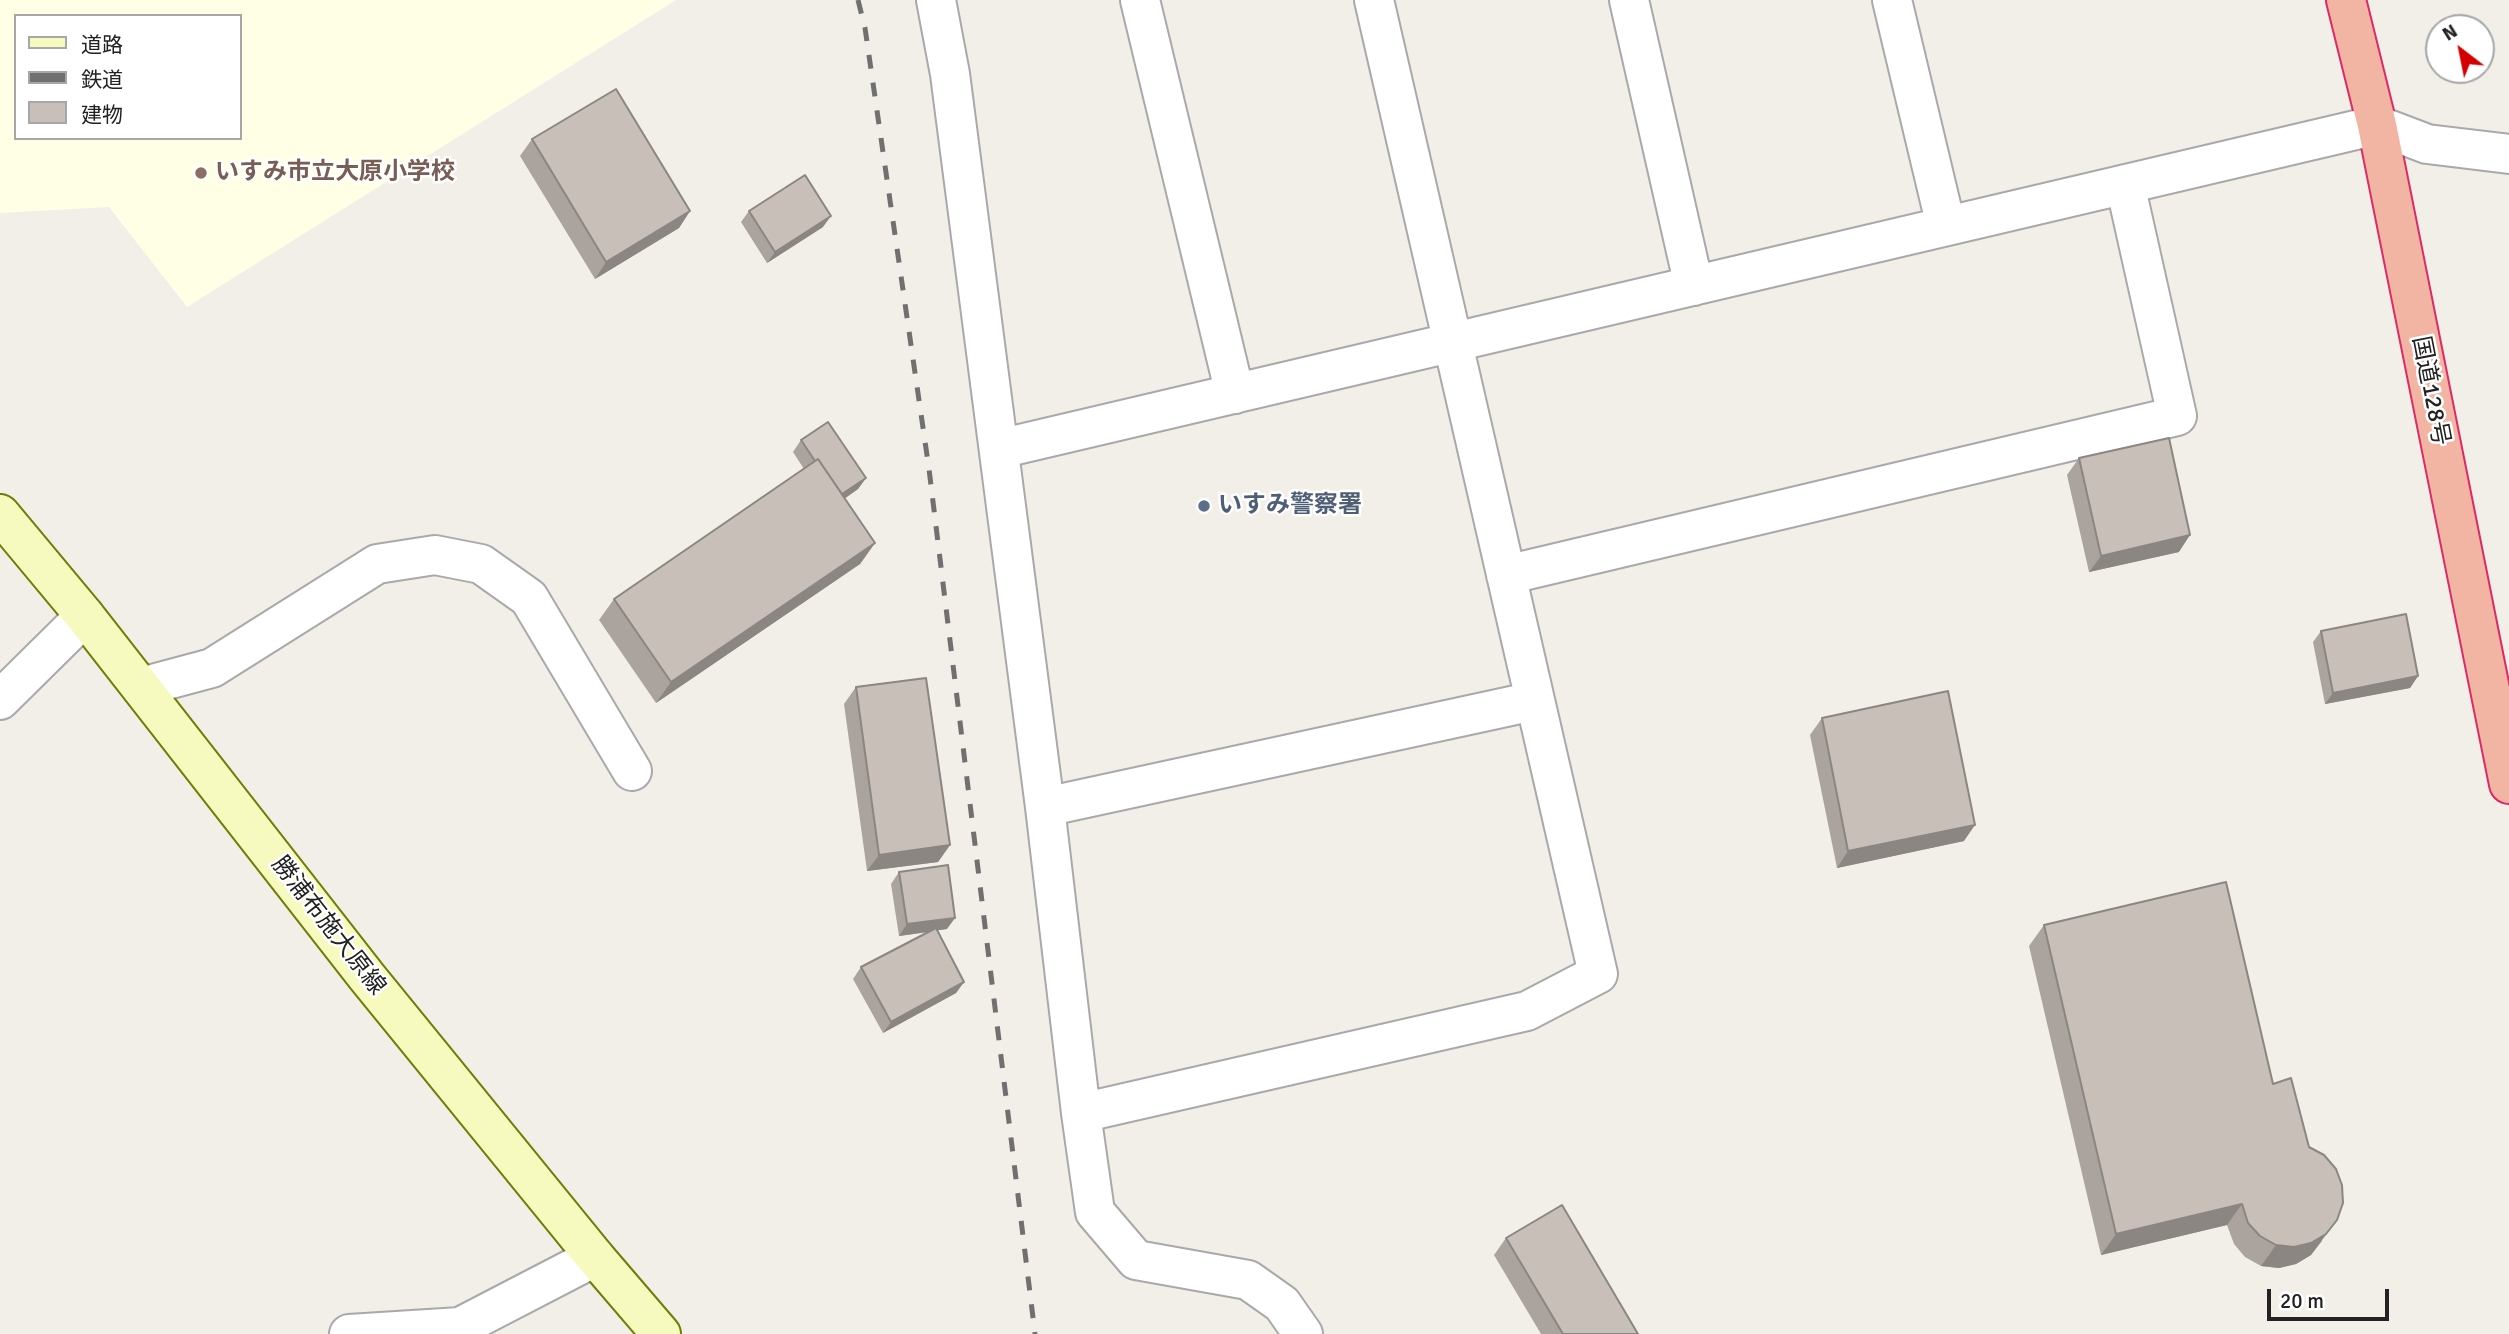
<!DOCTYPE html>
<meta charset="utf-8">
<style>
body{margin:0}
#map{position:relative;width:2509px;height:1334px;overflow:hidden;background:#f2efe9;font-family:Signika,"Noto Sans JP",sans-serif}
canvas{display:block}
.legend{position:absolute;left:14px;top:14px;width:228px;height:126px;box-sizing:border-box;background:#fff;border:2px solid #a7a7a7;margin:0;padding:9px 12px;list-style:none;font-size:21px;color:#222}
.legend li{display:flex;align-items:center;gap:14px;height:35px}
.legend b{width:35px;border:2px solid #a7a7a7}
.north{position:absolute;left:2425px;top:14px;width:70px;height:70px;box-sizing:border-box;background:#fff;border:2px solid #a7a7a7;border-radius:50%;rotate:328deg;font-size:19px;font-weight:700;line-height:28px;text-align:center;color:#222}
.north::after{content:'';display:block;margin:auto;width:24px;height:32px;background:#d40000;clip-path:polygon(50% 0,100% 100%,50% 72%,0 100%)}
.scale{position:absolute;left:2267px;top:1289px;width:122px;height:32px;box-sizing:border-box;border:4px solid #222;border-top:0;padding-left:9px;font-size:21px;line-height:24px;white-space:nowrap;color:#222;-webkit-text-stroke:5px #fff;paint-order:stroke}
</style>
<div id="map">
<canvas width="2509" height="1334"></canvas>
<ul class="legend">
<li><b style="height:9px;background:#f7fabf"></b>道路</li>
<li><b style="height:9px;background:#707070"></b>鉄道</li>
<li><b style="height:19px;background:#c7bfb8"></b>建物</li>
</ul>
<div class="north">N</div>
<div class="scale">20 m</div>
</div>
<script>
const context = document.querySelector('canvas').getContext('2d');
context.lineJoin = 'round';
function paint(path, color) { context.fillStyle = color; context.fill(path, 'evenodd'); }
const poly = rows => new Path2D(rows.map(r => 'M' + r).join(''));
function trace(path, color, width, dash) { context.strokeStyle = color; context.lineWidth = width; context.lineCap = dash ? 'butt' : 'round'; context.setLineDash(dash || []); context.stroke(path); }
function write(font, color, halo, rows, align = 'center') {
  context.font = font + ' Signika,"Noto Sans JP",sans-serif'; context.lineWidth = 5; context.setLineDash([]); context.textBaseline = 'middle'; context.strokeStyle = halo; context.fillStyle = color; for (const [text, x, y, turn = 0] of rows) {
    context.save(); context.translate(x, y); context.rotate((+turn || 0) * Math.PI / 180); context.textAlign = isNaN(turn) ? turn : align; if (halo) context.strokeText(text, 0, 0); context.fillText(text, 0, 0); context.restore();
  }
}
const education = poly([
 [0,0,676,0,187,307,109,207,0,213],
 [16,16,240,16,240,138,16,138]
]);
const minor = poly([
 [936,0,950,74,1045,807,1081,1113,1095,1212,1136,1260,1248,1280,1282,1304,1303,1334],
 [1140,0,1235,394],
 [1629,0,1694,286],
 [1892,0,1946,226],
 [999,449,2377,125,2427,144,2509,154],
 [1506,575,2177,416,2125,184],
 [141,687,212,668,377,564,435,555,481,564,529,598,632,771],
 [0,700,85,616],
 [1045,807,1534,701],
 [1081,1113,1527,1011,1598,974,1374,0],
 [349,1334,460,1327,595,1257]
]);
const secondary = poly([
 [0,514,85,616,367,977,595,1257,661,1334]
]);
const trunk = poly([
 [2346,0,2377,125,2509,784]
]);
const rail = poly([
 [858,0,865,28,929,469,1035,1334]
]);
const wall = poly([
 [532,139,690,211,679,228,595,279,520,156],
 [749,211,823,227,767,263,741,222],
 [801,440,866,478,858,489,844,499,875,543,860,564,656,703,599,620,614,599,804,469,793,452],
 [2079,458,2179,552,2089,572,2067,475],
 [2321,631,2418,676,2410,688,2325,704,2313,642],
 [856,687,950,845,938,862,867,871,844,704],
 [1822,718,1964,841,1837,868,1810,735],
 [899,872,947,929,937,930,964,982,956,993,883,1033,853,979,861,967,929,932,899,936,891,884],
 [2044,925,2273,1084,2322,1241,2311,1255,2296,1264,2279,1268,2261,1266,2245,1257,2234,1244,2227,1225,2101,1255,2029,946],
 [1506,1238,1638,1334,1541,1334,1494,1255]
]);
const shadedWall = poly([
 [690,211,679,228,595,279,606,262],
 [831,216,823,227,767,263,775,252],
 [866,478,858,489,831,508,839,496],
 [2190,535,2179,552,2089,572,2101,556],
 [875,543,860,564,656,703,671,682],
 [2418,676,2410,688,2325,704,2333,693],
 [1975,825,1964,841,1837,868,1848,851],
 [950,845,938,862,867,871,879,855],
 [955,918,947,929,899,936,907,924],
 [964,982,956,993,883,1033,891,1022],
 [2242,1204,2227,1225,2101,1255,2116,1234],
 [2337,1220,2311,1255,2296,1264,2279,1268,2261,1266,2276,1245]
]);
const building = poly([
 [616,89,690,211,606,262,532,139,616,89],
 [805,175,831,216,775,252,749,211,805,175],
 [828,422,866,478,842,494,818,459,815,461,801,440,828,422],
 [2169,438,2190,535,2101,556,2079,458,2169,438],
 [818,459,875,543,671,682,614,599,818,459],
 [2406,614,2418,676,2333,693,2321,631,2406,614],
 [926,678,950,845,879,855,856,687,926,678],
 [1948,691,1975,825,1848,851,1822,718,1948,691],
 [948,865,955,918,907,924,899,872,948,865],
 [2226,882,2273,1084,2291,1078,2309,1147,2324,1155,2336,1169,2342,1185,2343,1203,2337,1220,2326,1234,2311,1243,2294,1247,2276,1245,2260,1236,2248,1223,2242,1204,2116,1234,2044,925,2226,882],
 [936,928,964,982,891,1022,861,967,936,928],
 [1562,1205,1638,1334,1563,1334,1506,1238,1562,1205]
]);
const markers = [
 [201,173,7,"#8d6e63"],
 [1204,506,7,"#5c6f8a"]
];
const educationNames = [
 ["いすみ市立大原小学校",215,173]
];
const streetNames = [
 ["国道128号",2430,391,79],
 ["勝浦布施大原線",328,926,52]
];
const serviceNames = [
 ["いすみ警察署",1218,506]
];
paint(education, '#ffffe5');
trace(minor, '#a9a9a9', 42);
trace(secondary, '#707d05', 42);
trace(trunk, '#dc2a67', 42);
trace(minor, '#fff', 38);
trace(secondary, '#f7fabf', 38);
trace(trunk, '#f2b4a3', 38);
trace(rail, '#707070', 5, [14, 14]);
paint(wall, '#aba49e');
paint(shadedWall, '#8b8681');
paint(building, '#c7bfb8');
trace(building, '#8b8681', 2);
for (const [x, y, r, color] of markers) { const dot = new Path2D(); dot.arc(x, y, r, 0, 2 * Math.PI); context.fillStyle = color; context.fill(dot); trace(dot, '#fff', 2.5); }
write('bold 24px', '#785e54', '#fff', educationNames, 'left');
write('24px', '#222', '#fff', streetNames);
write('bold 24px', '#4e5e75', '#fff', serviceNames, 'left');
</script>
